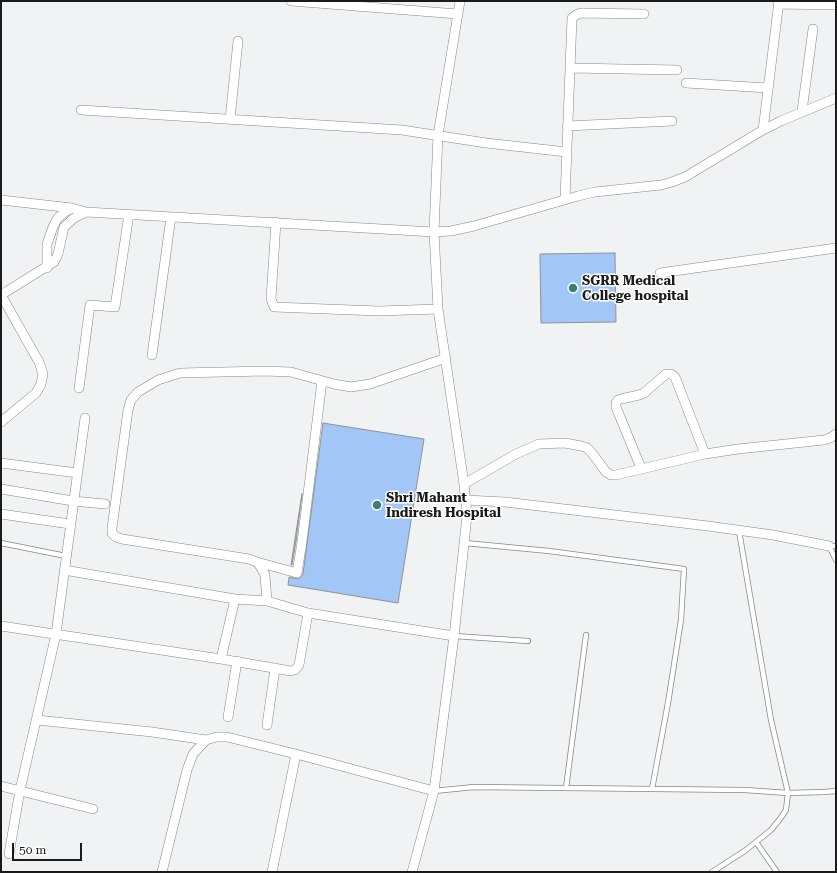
<!DOCTYPE html>
<style>
body{margin:0}
#map{position:relative;width:837px;height:873px;overflow:hidden;background:#f0f2f3;font-family:"Roboto Serif",serif}
canvas{display:block}
.frame{position:absolute;inset:0;border:2px solid #1a1a1b;pointer-events:none}
.scale{position:absolute;left:12px;top:843px;width:70px;height:18px;box-sizing:border-box;border:2px solid #1a1a1b;border-top:0;padding-left:5px;font-size:12px;line-height:14px;white-space:nowrap;color:#1a1a1b;-webkit-text-stroke:3px #fff;paint-order:stroke}
</style>
<div id="map">
<canvas width="837" height="873"></canvas>
<div class="frame"></div>
<div class="scale">50 m</div>
</div>
<script>
const context = document.querySelector('canvas').getContext('2d');
context.lineJoin = 'round';
function paint(path, color) { context.fillStyle = color; context.fill(path, 'evenodd'); }
const poly = rows => new Path2D(rows.map(r => 'M' + r).join(''));
function trace(path, color, width, dash) { context.strokeStyle = color; context.lineWidth = width; context.lineCap = dash ? 'butt' : 'round'; context.setLineDash(dash || []); context.stroke(path); }
function write(font, color, halo, rows, align = 'center') {
  context.font = font + ' "Roboto Serif",serif'; context.lineWidth = 3; context.setLineDash([]); context.textBaseline = 'middle'; context.strokeStyle = halo; context.fillStyle = color; for (const [text, x, y, turn = 0] of rows) {
    context.save(); context.translate(x, y); context.rotate((+turn || 0) * Math.PI / 180); context.textAlign = isNaN(turn) ? turn : align; if (halo) context.strokeText(text, 0, 0); context.fillText(text, 0, 0); context.restore();
  }
}
const building = poly([
 [615,253,616,322,541,323,540,254,615,253],
 [323,423,424,439,398,603,288,585,289,577,298,579,301,577,303,574,323,423],
 [302,494,296,541,292,565,291,565,302,494]
]);
const lane = poly([
 [1,543,66,556],
 [465,543,549,551,684,569,681,620,668,703,652,789],
 [836,546,829,546,836,560],
 [454,636,528,641],
 [566,788,586,635],
 [434,791,474,787,745,790,788,793,824,792,836,791],
 [756,842,777,872],
 [712,872,746,850,771,830,780,819,786,810,788,793,771,720,739,531]
]);
const street = poly([
 [291,1,458,14],
 [778,4,836,5],
 [571,68,677,70],
 [686,83,768,88],
 [81,110,402,130,486,143,567,152],
 [802,111,813,29],
 [230,119,238,41],
 [567,126,672,121],
 [763,130,779,1],
 [565,199,572,18,576,15,581,13,644,14],
 [1,200,72,208,86,212,434,232,451,231,474,226,578,196,595,192,661,185,672,182,685,177,763,130,781,121,836,98],
 [276,222,271,299,274,307,379,311,438,309],
 [47,268,47,244,53,227,57,219,63,213,72,208],
 [660,273,836,248],
 [1,295,39,362,43,374,41,384,36,393,1,422],
 [1,295,54,262,58,254,64,227,74,218,86,212],
 [152,355,171,217],
 [79,388,90,305,115,307,129,214],
 [1,463,77,473],
 [641,468,616,407,616,403,618,400,621,399,639,395,644,393,666,374,671,374,675,377,705,454],
 [464,484,516,454,539,444,565,443,581,446,587,448,592,453,606,472,611,475,616,475,705,454,738,449,824,440,830,438,836,434],
 [1,489,73,501,105,504],
 [466,500,505,502,708,526,773,535,829,546],
 [1,514,70,524],
 [257,562,297,573,302,542,322,381],
 [64,570,235,599,267,601,308,613,454,636],
 [267,601,265,575,262,569,257,562,249,559,122,539,116,537,112,533,112,528,128,410,131,400,138,392,158,380,180,373,265,371,291,372,334,384,351,387,370,384,446,358],
 [1,626,221,659,291,671,295,670,299,665,308,613],
 [221,659,235,599],
 [228,717,237,661],
 [37,720,152,732,206,740],
 [267,725,275,668],
 [1,786,93,809],
 [9,854,20,790,56,634,85,418],
 [162,872,187,770,193,754,206,740,216,737,227,737,296,754,434,791],
 [272,872,296,754],
 [412,872,434,791,454,636,467,516,464,484,438,309,434,232,438,135,460,1]
]);
const markers = [
 [573,288,5,"#397f77"],
 [377,505,5,"#397f77"]
];
const poiNames = [
 ["SGRR Medical",582,281],
 ["College hospital",582,296],
 ["Shri Mahant",386,498],
 ["Indiresh Hospital",386,513]
];
paint(building, '#a2c6f5');
trace(building, '#909193', 1);
trace(lane, '#868789', 6);
trace(street, '#868789', 10);
trace(lane, '#fff', 4.5);
trace(street, '#fff', 9);
for (const [x, y, r, color] of markers) { const dot = new Path2D(); dot.arc(x, y, r, 0, 2 * Math.PI); context.fillStyle = color; context.fill(dot); trace(dot, '#fff', 1.5); }
write('bold 13px', '#1a1a1b', '#fff', poiNames, 'left');
</script>
